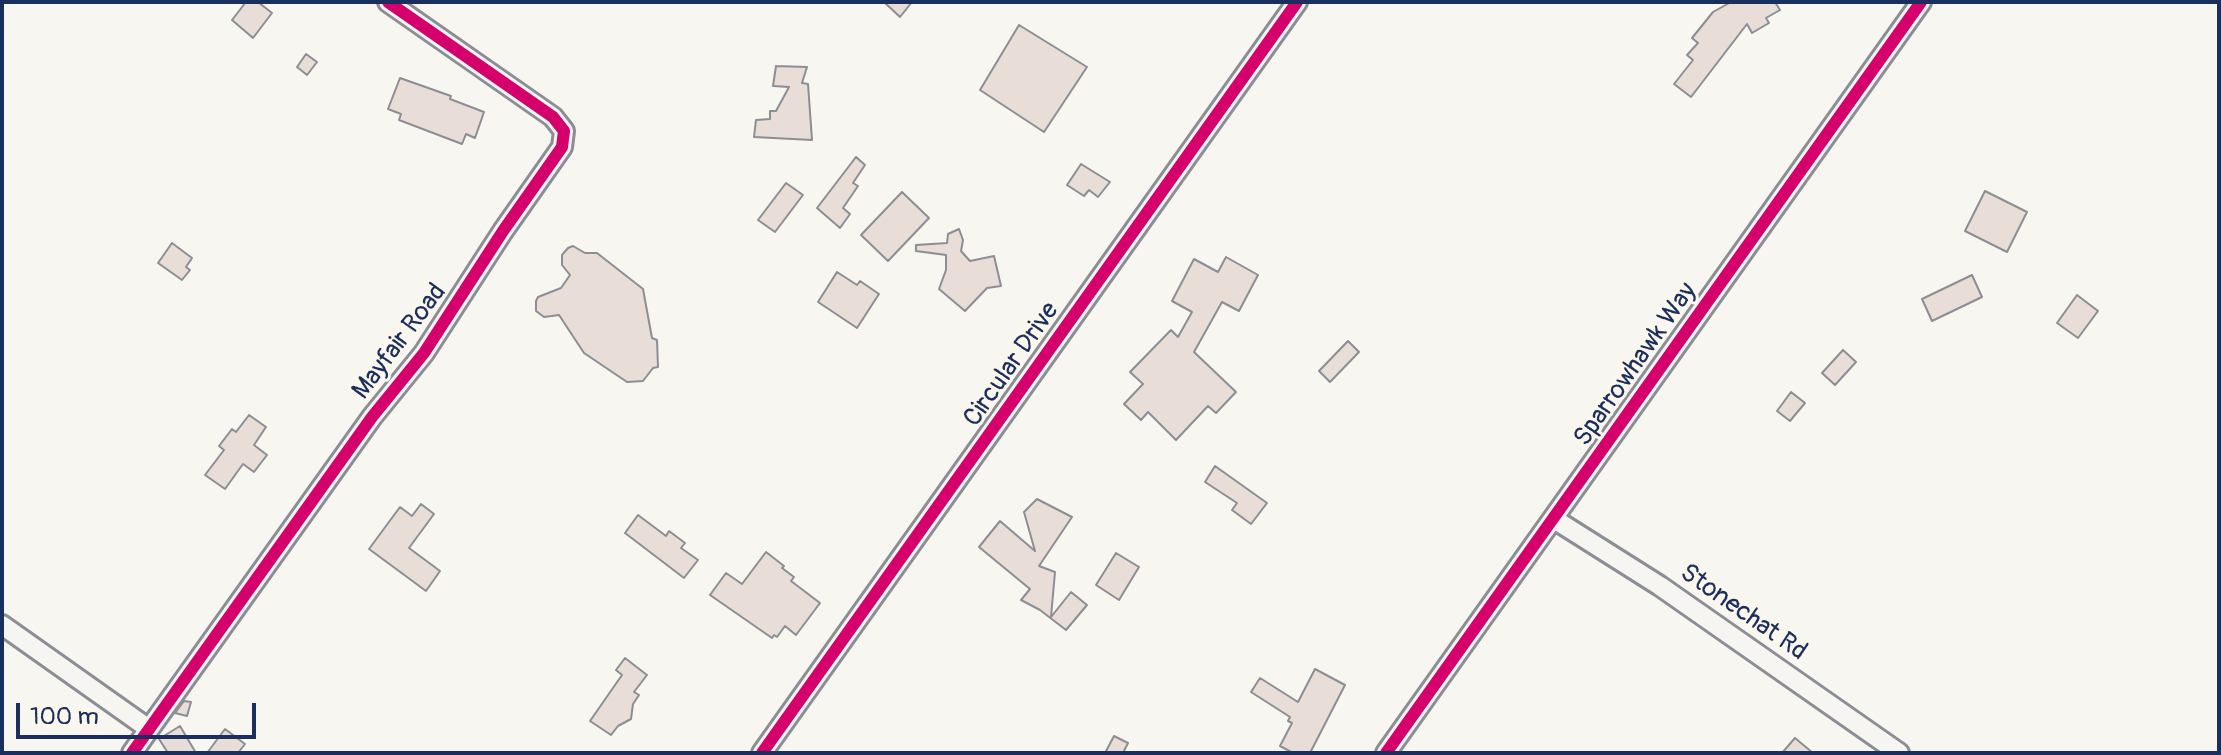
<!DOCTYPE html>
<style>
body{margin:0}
#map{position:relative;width:2221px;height:755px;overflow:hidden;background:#f8f6f0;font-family:Pangolin,sans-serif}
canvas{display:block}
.frame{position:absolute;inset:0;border:4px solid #1b2f5e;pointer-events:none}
.scale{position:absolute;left:16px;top:703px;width:240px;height:36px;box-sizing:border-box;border:4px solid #1b2f5e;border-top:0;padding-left:10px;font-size:24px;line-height:28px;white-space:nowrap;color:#1b2f5e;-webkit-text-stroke:6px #fbf7ec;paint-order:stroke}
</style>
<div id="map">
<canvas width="2221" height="755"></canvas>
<div class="frame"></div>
<div class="scale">100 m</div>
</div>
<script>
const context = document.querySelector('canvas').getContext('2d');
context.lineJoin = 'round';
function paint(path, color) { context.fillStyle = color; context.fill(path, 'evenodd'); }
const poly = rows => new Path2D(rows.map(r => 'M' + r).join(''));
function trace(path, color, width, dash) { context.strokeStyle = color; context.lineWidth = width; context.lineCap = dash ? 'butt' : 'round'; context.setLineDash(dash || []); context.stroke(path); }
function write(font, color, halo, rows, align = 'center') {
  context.font = font + ' Pangolin,sans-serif'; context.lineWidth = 6; context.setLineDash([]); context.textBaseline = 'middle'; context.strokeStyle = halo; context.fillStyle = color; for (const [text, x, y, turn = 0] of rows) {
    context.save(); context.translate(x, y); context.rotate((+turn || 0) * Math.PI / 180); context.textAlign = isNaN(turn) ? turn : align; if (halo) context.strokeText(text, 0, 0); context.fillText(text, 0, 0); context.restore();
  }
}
const building = poly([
 [246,2,258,2,272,13,253,38,232,20,246,2],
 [884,2,912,2,900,17,884,2],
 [1731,2,1775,2,1780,10,1766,18,1769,23,1752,33,1747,24,1691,97,1674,84,1693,60,1687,55,1698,43,1692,38,1713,12,1731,2],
 [1019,25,1087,67,1044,132,980,90,1019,25],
 [306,54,317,62,307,75,297,67,306,54],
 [776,66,807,67,802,83,808,84,812,140,754,137,756,120,770,119,770,111,776,111,789,87,773,86,776,66],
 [400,78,451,96,450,99,484,112,475,138,466,134,462,144,399,120,401,114,388,109,400,78],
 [856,157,865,165,853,183,858,186,843,208,850,214,840,228,817,208,856,157],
 [1081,164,1110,182,1098,197,1089,190,1084,196,1067,185,1081,164],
 [786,183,803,195,775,232,758,220,786,183],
 [1985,191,2027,212,2007,252,1965,231,1985,191],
 [902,192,929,218,888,261,861,235,902,192],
 [959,229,963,240,961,251,970,261,994,256,1001,286,987,288,965,311,939,289,946,270,946,255,916,251,916,245,947,243,948,234,959,229],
 [172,243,192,258,186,267,190,270,182,280,158,263,172,243],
 [573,246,585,253,597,253,643,289,652,338,657,340,658,367,653,368,643,381,627,382,584,353,559,315,544,317,536,311,536,301,538,297,561,288,570,275,562,265,562,255,568,248,573,246],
 [1226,257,1258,275,1239,311,1222,302,1194,352,1236,392,1216,413,1208,406,1176,440,1148,412,1141,420,1124,404,1143,384,1130,372,1171,330,1178,337,1192,312,1172,301,1194,259,1218,272,1226,257],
 [837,272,857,285,860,281,879,294,857,328,818,302,837,272],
 [1972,275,1982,297,1932,321,1922,299,1972,275],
 [2077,295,2098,311,2078,338,2057,323,2077,295],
 [1348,341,1359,352,1330,382,1319,371,1348,341],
 [1843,350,1856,362,1835,385,1822,373,1843,350],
 [1791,392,1805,403,1790,421,1777,411,1791,392],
 [249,415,266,427,254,445,267,455,254,472,243,464,225,489,205,475,224,450,219,446,232,429,236,432,249,415],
 [1215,466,1267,503,1251,524,1232,510,1237,503,1205,482,1215,466],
 [1037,499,1072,517,1039,566,1055,572,1051,617,1071,592,1087,605,1066,630,1040,610,1021,600,1030,589,979,547,1000,521,1035,551,1024,512,1037,499],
 [421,504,434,514,409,548,440,571,426,591,369,549,400,507,412,516,421,504],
 [638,515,666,536,669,531,685,543,681,548,698,560,684,578,625,533,638,515],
 [766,552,784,566,782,568,794,577,791,581,820,603,796,635,785,626,777,637,774,635,772,638,710,595,726,573,742,584,766,552],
 [1116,553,1139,567,1119,600,1096,585,1116,553],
 [625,658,647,675,634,692,639,695,633,704,631,719,618,726,611,735,590,721,622,675,616,670,625,658],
 [1315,669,1345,685,1310,753,1293,753,1280,746,1292,723,1288,721,1290,717,1251,692,1260,678,1298,702,1315,669],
 [184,701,191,702,187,716,175,713,184,701],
 [180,726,196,753,168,753,159,739,180,726],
 [225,729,245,744,238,753,207,753,225,729],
 [1114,736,1128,743,1123,753,1105,753,1114,736],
 [1795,738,1813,753,1782,753,1795,738]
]);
const minor = poly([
 [1554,519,1660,586,1899,753],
 [2,625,149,729],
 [132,753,372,417,424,353,503,231,562,147,564,131,553,117,388,2],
 [762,753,1297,2],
 [1386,753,1921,2]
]);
const cycleway = poly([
 [132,753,372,417,424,353,503,231,562,147,564,131,553,117,388,2],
 [762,753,1297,2],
 [1386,753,1921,2]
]);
const streetNames = [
 ["Mayfair Road",400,342,-53],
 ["Circular Drive",1012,365,-55],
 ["Sparrowhawk Way",1636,365,-55],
 ["Stonechat Rd",1743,613,35]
];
paint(building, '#e8ddd7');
trace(building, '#8b8e94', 2);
trace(minor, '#8b8e94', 24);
trace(minor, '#f6f5f1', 18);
trace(cycleway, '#d6006c', 12);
write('26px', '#1b2f5e', '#fbf7ec', streetNames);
</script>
